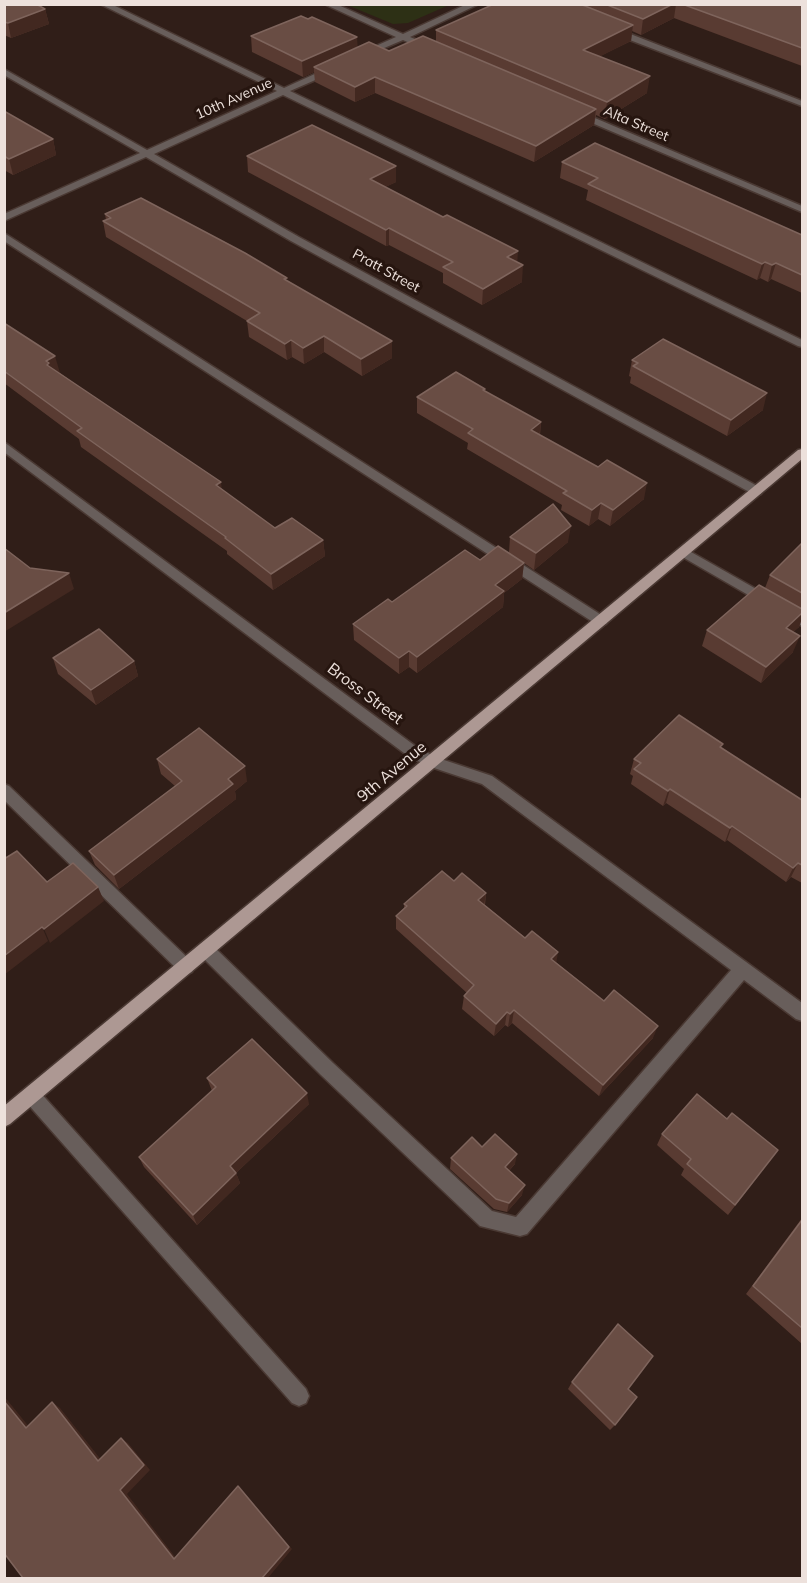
<!DOCTYPE html>
<style>
body{margin:0}
#map{position:relative;width:807px;height:1583px;overflow:hidden;background:#301e18;font-family:Mulish,sans-serif}
canvas{display:block}
.frame{position:absolute;inset:0;border:6px solid #ede1dc;pointer-events:none}
</style>
<div id="map">
<canvas width="807" height="1583"></canvas>
<div class="frame"></div>
</div>
<script>
const context = document.querySelector('canvas').getContext('2d');
context.lineJoin = 'round';
function paint(path, color) { context.fillStyle = color; context.fill(path, 'evenodd'); }
const poly = rows => new Path2D(rows.map(r => 'M' + r).join(''));
function trace(path, color, width, dash) { context.strokeStyle = color; context.lineWidth = width; context.lineCap = dash ? 'butt' : 'round'; context.setLineDash(dash || []); context.stroke(path); }
function write(font, color, halo, rows, align = 'center') {
  context.font = font + ' Mulish,sans-serif'; context.lineWidth = 6; context.setLineDash([]); context.textBaseline = 'middle'; context.strokeStyle = halo; context.fillStyle = color; for (const [text, x, y, turn = 0] of rows) {
    context.save(); context.translate(x, y); context.rotate((+turn || 0) * Math.PI / 180); context.textAlign = isNaN(turn) ? turn : align; if (halo) context.strokeText(text, 0, 0); context.fillText(text, 0, 0); context.restore();
  }
}
const green = poly([
 [347,5,449,5,408,23,393,24]
]);
const minor = poly([
 [100,4,111,4,284,88,330,67,336,67,336,71,290,91,802,340,802,347,798,346,283,95,154,154,299,237,761,488,761,494,753,494,291,241,146,157,4,221,4,214,140,153,4,75,4,69,147,150,277,91,100,4],
 [324,4,336,4,403,34,467,4,479,4,410,37,434,47,434,51,428,51,403,40,363,57,359,55,360,53,396,37,324,4],
 [609,28,615,28,802,101,802,106,609,32,609,28],
 [576,110,802,206,802,212,573,115,572,113,576,110],
 [4,233,606,618,608,621,606,624,596,624,4,241,4,233],
 [4,442,418,748,438,758,492,776,506,786,802,1003,802,1021,796,1019,744,980,527,1234,520,1236,480,1226,321,1075,200,955,198,950,200,945,206,943,212,945,333,1063,492,1211,516,1217,731,970,482,784,428,766,408,756,4,452,4,442],
 [684,548,802,615,802,626,679,555,678,552,684,548],
 [4,784,9,786,192,962,194,967,192,972,186,974,180,972,4,800,4,784],
 [32,1087,38,1090,306,1389,309,1396,306,1403,299,1406,292,1403,26,1102,23,1096,26,1090,32,1087]
]);
const major = poly([
 [802,449,802,459,10,1124,4,1127,4,1106,798,450,802,449]
]);
const wall = poly([
 [4,4,45,9,49,24,11,38,4,35],
 [494,4,802,4,802,66,674,18,641,35,632,31,631,41,600,56,647,93,605,119,596,115,594,125,534,162,375,93,355,102,315,82,314,72,303,77,252,52,251,36,389,51,436,41,436,30],
 [4,111,53,139,56,155,13,175,4,170],
 [247,156,396,182,385,187,517,262,522,282,482,305,443,283,443,273,389,245,386,246,248,172],
 [562,162,802,235,802,293,771,279,768,282,760,278,757,280,586,200,588,190,560,178],
 [105,214,288,281,392,358,362,376,324,352,304,364,292,357,287,360,249,337,247,321,106,237,103,221,106,220],
 [4,323,60,373,275,528,323,540,325,556,273,590,227,554,227,551,81,447,79,439,4,383],
 [632,360,763,410,727,436,630,383,631,377,629,376],
 [485,389,485,391,541,422,540,435,644,499,610,526,598,519,589,526,561,510,562,505,467,449,468,443,417,413,417,397],
 [510,537,568,542,534,570,524,563,522,579,504,593,503,607,417,673,409,667,399,674,354,640,353,624,392,602,480,560,509,553],
 [802,543,802,618,799,627,793,632,793,652,761,683,702,646,707,630,765,588,770,575],
 [53,658,134,661,138,676,96,705,58,674],
 [722,748,802,800,802,883,791,877,786,882,727,840,725,842,666,803,663,806,631,784,633,776,630,774,634,759],
 [157,759,247,781,235,791,236,799,119,889,95,865,89,851,175,786,161,774],
 [454,881,486,893,485,905,604,1001,653,1038,599,1096,512,1023,508,1027,505,1025,494,1036,462,1009,464,996,467,993,396,929,396,916,404,908,404,904],
 [207,1078,309,1104,236,1173,240,1183,197,1225,144,1167,139,1157,212,1091],
 [727,1119,778,1150,728,1215,681,1175,684,1169,657,1145,662,1134],
 [482,1147,515,1164,509,1171,522,1195,507,1212,494,1209,450,1169,451,1158],
 [802,1218,802,1344,746,1294],
 [572,1382,615,1425,610,1430,568,1389]
]);
const shadedWall = poly([
 [673,4,676,4,674,18,641,35,643,19],
 [45,9,49,24,11,38,8,23],
 [633,25,631,41,581,66,583,50],
 [357,37,358,52,314,67,314,72,303,77,302,61],
 [650,76,647,93,605,119,607,102],
 [375,77,375,93,355,102,355,87],
 [596,109,594,125,534,162,536,146],
 [53,139,56,155,13,175,9,159],
 [396,166,396,182,370,195,370,179],
 [389,228,389,245,386,246,386,230],
 [518,251,517,267,507,257],
 [765,262,760,278,757,280,762,264],
 [776,263,771,279,768,282,772,265],
 [523,265,522,282,482,305,483,289],
 [324,336,324,352,304,364,303,348],
 [291,340,292,357,287,360,285,344],
 [392,341,392,358,362,376,361,359],
 [55,356,60,373,53,377,46,361],
 [767,393,763,410,727,436,731,420],
 [541,422,539,438,531,430],
 [221,482,223,499,216,485],
 [647,483,644,499,610,526,613,510],
 [601,503,598,519,589,526,592,510],
 [571,526,568,542,534,570,536,553],
 [323,540,325,556,273,590,271,574],
 [524,563,522,579,504,593,503,607,417,673,417,657,495,585],
 [69,573,74,589,4,632,4,613],
 [802,613,802,618,799,627,780,644,786,628],
 [800,636,793,652,761,683,766,667],
 [409,651,409,667,399,674,399,658],
 [134,661,138,676,96,705,91,690],
 [245,766,247,781,235,791,236,799,119,889,114,875,228,779],
 [670,789,666,803,663,806,668,791],
 [732,826,727,840,725,842,730,828],
 [798,863,791,877,786,882,793,868],
 [98,887,104,901,50,943,44,929],
 [486,893,484,906,478,900],
 [42,927,48,941,4,975,4,956],
 [558,952,556,965,551,959],
 [514,1010,512,1023,508,1027,510,1014],
 [507,1012,505,1025,494,1036,496,1024],
 [658,1026,653,1038,599,1096,603,1085],
 [307,1093,309,1104,236,1173,240,1183,197,1225,193,1215,230,1166],
 [517,1154,515,1164,503,1177,505,1167],
 [525,1185,522,1195,507,1212,509,1203],
 [4,1396,34,1433,26,1428,4,1401],
 [52,1402,60,1408,106,1466,98,1461],
 [121,1438,128,1443,150,1470,127,1494,179,1562,174,1559,120,1490],
 [242,1491,292,1549,268,1578,262,1578]
]);
const building = poly([
 [4,4,36,4,45,9,8,23,4,22,4,4],
 [494,4,580,4,633,25,583,50,650,76,607,102,436,30,494,4],
 [605,4,673,4,643,19,605,4],
 [682,4,802,4,802,48,682,4],
 [301,16,308,19,312,17,357,37,302,61,251,36,301,16],
 [423,36,596,109,536,146,375,77,355,87,314,67,369,42,389,51,423,36],
 [4,111,53,139,9,159,4,156,4,111],
 [312,125,396,166,370,179,443,217,447,215,518,251,507,257,523,265,483,289,443,267,453,262,389,228,386,230,247,156,312,125],
 [595,143,802,235,802,275,776,263,772,265,765,262,762,264,588,184,598,178,562,162,595,143],
 [141,198,245,253,287,278,284,279,392,341,361,359,324,336,303,348,291,340,285,344,247,321,260,313,103,221,111,218,105,214,141,198],
 [4,323,55,356,46,361,49,363,47,365,221,482,216,485,275,528,292,518,323,540,271,574,225,538,226,537,77,431,82,428,4,371,4,323],
 [663,339,767,393,731,420,633,366,638,363,632,360,663,339],
 [456,372,485,389,483,390,541,422,531,430,598,467,607,460,647,483,613,510,601,503,592,510,563,493,567,491,468,433,473,429,417,397,456,372],
 [553,504,571,526,536,553,510,537,553,504],
 [802,543,802,593,770,575,802,543],
 [498,546,524,563,495,585,504,591,417,657,409,651,399,658,353,624,388,599,392,602,465,550,480,560,498,546],
 [4,548,30,568,69,573,4,613,4,548],
 [759,585,802,609,802,613,786,628,800,636,766,667,707,630,759,585],
 [99,629,134,661,91,690,53,658,99,629],
 [679,715,723,744,720,747,802,800,802,865,798,863,793,868,732,826,730,828,670,789,668,791,634,769,641,763,634,759,679,715],
 [199,728,245,766,228,779,233,784,114,875,89,851,182,781,157,759,199,728],
 [17,851,47,882,73,863,98,887,44,929,42,927,4,956,4,859,17,851],
 [442,871,454,881,462,873,486,893,478,900,525,938,532,931,558,952,551,959,604,1001,614,990,658,1026,603,1085,514,1010,510,1014,507,1012,496,1024,464,996,474,985,396,916,407,906,404,904,442,871],
 [252,1039,307,1093,230,1166,236,1173,193,1215,139,1157,216,1087,207,1078,252,1039],
 [697,1094,727,1119,732,1113,778,1150,735,1205,687,1164,691,1159,662,1134,697,1094],
 [495,1134,517,1154,505,1167,525,1185,509,1203,496,1199,451,1158,472,1137,482,1147,495,1134],
 [802,1220,802,1328,753,1286,802,1220],
 [618,1324,653,1356,628,1389,637,1397,615,1425,572,1382,618,1324],
 [4,1401,26,1428,52,1402,98,1461,121,1438,144,1465,120,1490,174,1559,238,1486,289,1547,262,1578,23,1578,4,1553,4,1401]
]);
const farStreetnames = [
 ["10th Avenue",234,99,-24],
 ["Alta Street",636,124,23],
 ["Pratt Street",386,271,29]
];
const streetNames = [
 ["Bross Street",365,694,37],
 ["9th Avenue",392,772,-40]
];
paint(green, '#2d3015');
trace(minor, '#4a3933', 3);
trace(major, '#4a3933', 3);
paint(minor, '#685e5b');
paint(major, '#ad9893');
paint(wall, '#593b32');
paint(shadedWall, '#422820');
paint(building, '#694d44');
trace(building, '#7e645c', 1.5);
write('14px', '#ede1dc', '#26150f', farStreetnames);
write('16px', '#ede1dc', '#26150f', streetNames);
</script>
